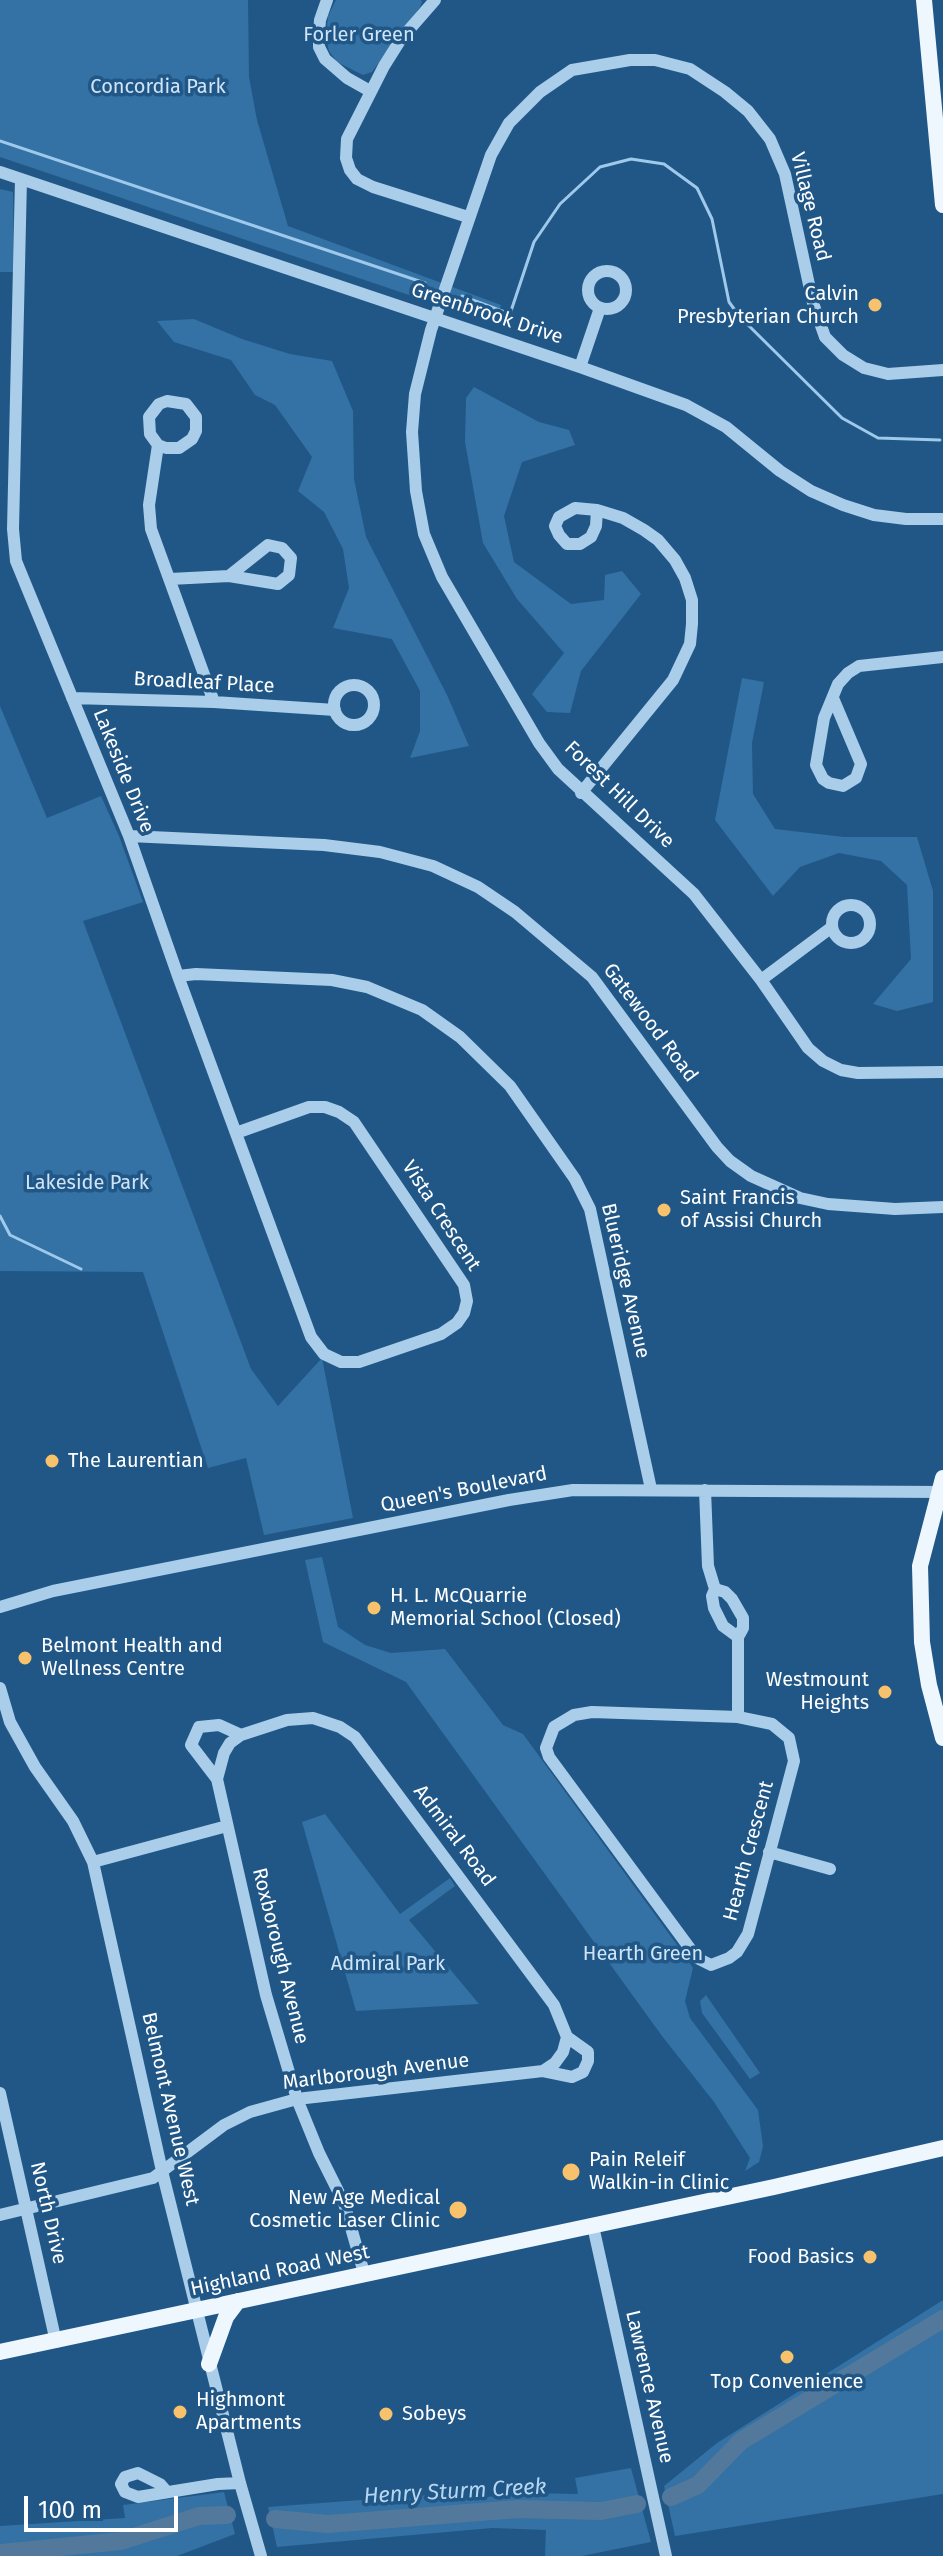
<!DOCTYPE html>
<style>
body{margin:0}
#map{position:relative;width:943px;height:2556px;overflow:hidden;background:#205787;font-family:"Fira Sans",sans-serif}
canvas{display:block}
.scale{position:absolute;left:24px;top:2496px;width:154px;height:36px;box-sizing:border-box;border:4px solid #fff;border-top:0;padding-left:10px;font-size:24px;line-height:28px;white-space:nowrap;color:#fff;-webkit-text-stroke:6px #205787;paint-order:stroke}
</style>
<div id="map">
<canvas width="943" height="2556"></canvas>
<div class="scale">100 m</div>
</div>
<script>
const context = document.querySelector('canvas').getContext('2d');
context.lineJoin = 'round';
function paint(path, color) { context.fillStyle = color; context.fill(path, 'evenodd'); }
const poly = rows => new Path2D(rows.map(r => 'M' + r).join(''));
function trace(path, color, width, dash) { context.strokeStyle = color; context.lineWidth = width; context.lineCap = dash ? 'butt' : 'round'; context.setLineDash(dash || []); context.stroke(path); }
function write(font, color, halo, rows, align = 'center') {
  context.font = font + ' "Fira Sans",sans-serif'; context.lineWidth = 7; context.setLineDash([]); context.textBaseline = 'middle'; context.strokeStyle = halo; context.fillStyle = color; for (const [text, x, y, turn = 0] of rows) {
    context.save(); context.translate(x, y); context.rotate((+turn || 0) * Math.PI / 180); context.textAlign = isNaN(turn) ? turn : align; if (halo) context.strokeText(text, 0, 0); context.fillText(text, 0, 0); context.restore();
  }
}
const green = poly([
 [0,0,248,0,249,77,257,120,288,226,501,305,495,324,0,157],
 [336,0,421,0,422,2,420,7,372,72,363,75,337,62,329,51,326,38,328,16],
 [0,189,13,192,14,272,0,272],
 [194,319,242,339,290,354,332,361,353,411,354,479,366,537,447,695,469,746,410,758,420,731,420,691,392,639,333,628,349,588,343,549,324,512,298,491,312,457,275,405,255,395,231,360,174,342,157,321],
 [474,387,539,422,569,430,575,445,522,462,504,516,514,562,571,604,604,600,605,575,622,571,641,594,581,671,570,713,547,712,532,694,564,653,517,599,483,543,465,442,466,398],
 [742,678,764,682,752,743,753,794,775,829,844,837,917,837,933,891,933,1002,897,1011,873,1004,911,959,907,885,881,861,839,853,800,867,773,896,715,820],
 [0,706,47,818,101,796,119,836,143,902,83,921,251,1369,278,1406,322,1358,353,1518,264,1535,246,1458,208,1468,143,1272,0,1271],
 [322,1557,338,1627,365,1645,391,1653,445,1649,503,1725,523,1734,683,1953,693,1968,685,2001,690,2018,758,2110,763,2146,759,2162,745,2171,750,2158,714,2102,662,2036,406,1682,323,1642,305,1560],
 [325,1814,400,1914,450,1878,455,1886,409,1920,479,2004,356,2011,302,1822],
 [706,1995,760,2073,750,2079,702,2013,700,2001],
 [943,2300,943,2494,675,2536,664,2486,717,2443],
 [631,2468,651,2542,582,2556,545,2556,546,2530,492,2528,277,2547,268,2507,467,2492,469,2499,523,2493,578,2494,575,2478],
 [224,2492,235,2534,177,2556,0,2556,0,2526,125,2518,123,2505]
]);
const stream = poly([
 [0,141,425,283],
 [462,296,510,314,534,242,560,204,600,167,631,159,664,164,697,188,712,219,729,302,740,317,842,418,878,438,940,440],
 [0,1216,10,1235,81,1269]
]);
const river = poly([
 [671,2497,698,2485,741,2441,943,2319],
 [275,2519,328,2524,518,2509,601,2511,637,2504],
 [0,2553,121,2541,199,2516,227,2515]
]);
const minor = poly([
 [327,0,320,20,319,34,319,47,325,59,347,78,370,91],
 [435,0,401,39,384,66,347,139,346,158,350,170,357,179,373,187,468,217],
 [0,172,580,367,686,405,726,427,780,471,811,491,843,505,874,515,906,519,943,519],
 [21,179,13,529,16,561,129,836,178,976,311,1337,324,1354,341,1362,359,1362,441,1334,457,1323,464,1313,467,1301,464,1285,354,1122,339,1112,325,1107,309,1107,236,1133],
 '588 290a19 19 0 1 1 38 0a19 19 0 1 1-38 0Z',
 [580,367,600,308],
 [943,370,888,374,864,368,843,355,825,337,813,303,785,174,770,139,748,111,725,92,690,69,655,60,630,60,572,70,540,92,509,123,491,155,431,330,415,394,412,432,416,491,424,534,442,577,539,743,558,769,694,894,761,980,808,1048,823,1061,841,1070,858,1073,943,1072],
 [158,445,166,448,179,448,192,439,196,431,196,417,186,404,167,401,159,404,149,417,150,434,158,445,149,505,151,529,214,702],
 [170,579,229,576,278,584,289,575,291,558,282,548,268,545,229,576],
 '334 705a20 20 0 1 1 40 0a20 20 0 1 1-40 0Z',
 [72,698,214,702,335,710],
 [833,698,861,764,856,778,843,786,829,783,823,779,816,765,824,718,838,684,848,673,859,666,943,657],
 [581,793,673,680,690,644,692,624,692,600,685,578,675,560,658,540,644,530,623,518,597,510,575,508,559,517,555,526,559,535,567,544,580,544,591,537,596,526,597,510],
 [129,836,324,845,380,852,433,866,478,887,515,912,592,977,717,1147,730,1161,751,1176,800,1198,828,1204,895,1209,943,1207],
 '832 924a19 19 0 1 1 38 0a19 19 0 1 1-38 0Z',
 [178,976,196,974,332,980,367,987,422,1010,460,1037,510,1086,575,1179,590,1209,651,1489],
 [761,980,832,927],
 [705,1490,708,1566,715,1589,712,1596,714,1608,723,1626,738,1637],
 [715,1589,725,1592,732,1599,743,1618,743,1628,738,1637,738,1717],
 [0,1607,53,1591,509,1500,573,1490,943,1492],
 [0,1688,10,1722,35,1767,73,1821,93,1862,162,2171,240,2483,261,2556],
 [592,1712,738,1717,772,1724,789,1738,794,1761,748,1934,737,1952,729,1958,711,1965,697,1958,549,1757,546,1748,554,1727,574,1715,592,1712],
 [217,1779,191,1745,199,1727,219,1725,241,1735],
 [769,1852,830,1869],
 [93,1862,227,1826],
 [543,2071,572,2077,583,2072,588,2061,588,2052,567,2037],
 [0,2093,56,2342],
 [0,2215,153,2178,224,2125,250,2112,297,2099,543,2071,555,2063,563,2052,567,2037,554,2005,355,1737,340,1727,313,1718,287,1720,241,1735,230,1743,224,1753,217,1779,266,1995,297,2099,319,2153,344,2203,364,2273],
 [593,2226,666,2556],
 [167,2492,160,2484,138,2473,125,2477,121,2484,125,2492,138,2497,218,2484,240,2483]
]);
const major = poly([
 [924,0,943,205],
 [943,1478,920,1566,922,1642,929,1685,943,1738],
 [0,2352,774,2187,943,2148],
 [209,2364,226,2317,238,2301]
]);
const markers = [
 [875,305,8,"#f7c26b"],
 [664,1210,8,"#f7c26b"],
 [52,1461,8,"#f7c26b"],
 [374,1608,8,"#f7c26b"],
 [25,1658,8,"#f7c26b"],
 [885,1692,8,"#f7c26b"],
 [571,2172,10,"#f7c26b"],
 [458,2210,10,"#f7c26b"],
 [870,2257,8,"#f7c26b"],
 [787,2357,8,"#f7c26b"],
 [180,2412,8,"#f7c26b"],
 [386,2414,8,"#f7c26b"]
];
const parkNames = [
 ["Forler Green",359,35],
 ["Concordia Park",158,87],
 ["Lakeside Park",87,1183],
 ["Hearth Green",643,1954],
 ["Admiral Park",388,1964]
];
const streetNames = [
 ["Village Road",810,207,76],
 ["Greenbrook Drive",487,314,18],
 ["Broadleaf Place",204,683,3],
 ["Lakeside Drive",123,771,68],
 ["Forest Hill Drive",619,795,44],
 ["Gatewood Road",650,1023,53],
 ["Vista Crescent",441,1216,57],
 ["Blueridge Avenue",625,1281,77],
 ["Queen's Boulevard",464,1490,-11],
 ["Admiral Road",454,1836,53],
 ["Hearth Crescent",749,1851,-75],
 ["Roxborough Avenue",280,1956,76],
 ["Marlborough Avenue",376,2072,-7],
 ["Belmont Avenue West",170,2109,77],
 ["North Drive",48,2213,77],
 ["Highland Road West",280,2271,-12],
 ["Lawrence Avenue",649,2387,77]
];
const poiNames = [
 ["Calvin",859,294,"right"],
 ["Presbyterian Church",859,317,"right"],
 ["Saint Francis",680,1198],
 ["of Assisi Church",680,1221],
 ["The Laurentian",68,1461],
 ["H. L. McQuarrie",390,1596],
 ["Memorial School (Closed)",390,1619],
 ["Belmont Health and",41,1646],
 ["Wellness Centre",41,1669],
 ["Westmount",869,1680,"right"],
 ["Heights",869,1703,"right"],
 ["Pain Releif",589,2160],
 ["Walkin-in Clinic",589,2183],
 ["New Age Medical",440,2198,"right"],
 ["Cosmetic Laser Clinic",440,2221,"right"],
 ["Food Basics",854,2257,"right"],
 ["Top Convenience",787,2382,"center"],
 ["Highmont",196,2400],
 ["Apartments",196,2423],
 ["Sobeys",402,2414]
];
const waterNames = [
 ["Henry Sturm Creek",455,2492,-3]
];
paint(green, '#3471a4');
trace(stream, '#9ec9eb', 3);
trace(river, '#52799b', 18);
trace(minor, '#aacdea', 12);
trace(major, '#eef6fe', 16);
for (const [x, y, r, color] of markers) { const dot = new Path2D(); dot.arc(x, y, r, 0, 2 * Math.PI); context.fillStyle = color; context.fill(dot); trace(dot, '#205787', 3); }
write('20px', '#cfe5f7', '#205787', parkNames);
write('20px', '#fff', '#205787', streetNames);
write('20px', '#fff', '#205787', poiNames, 'left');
write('italic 22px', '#b6d7f1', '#205787', waterNames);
</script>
